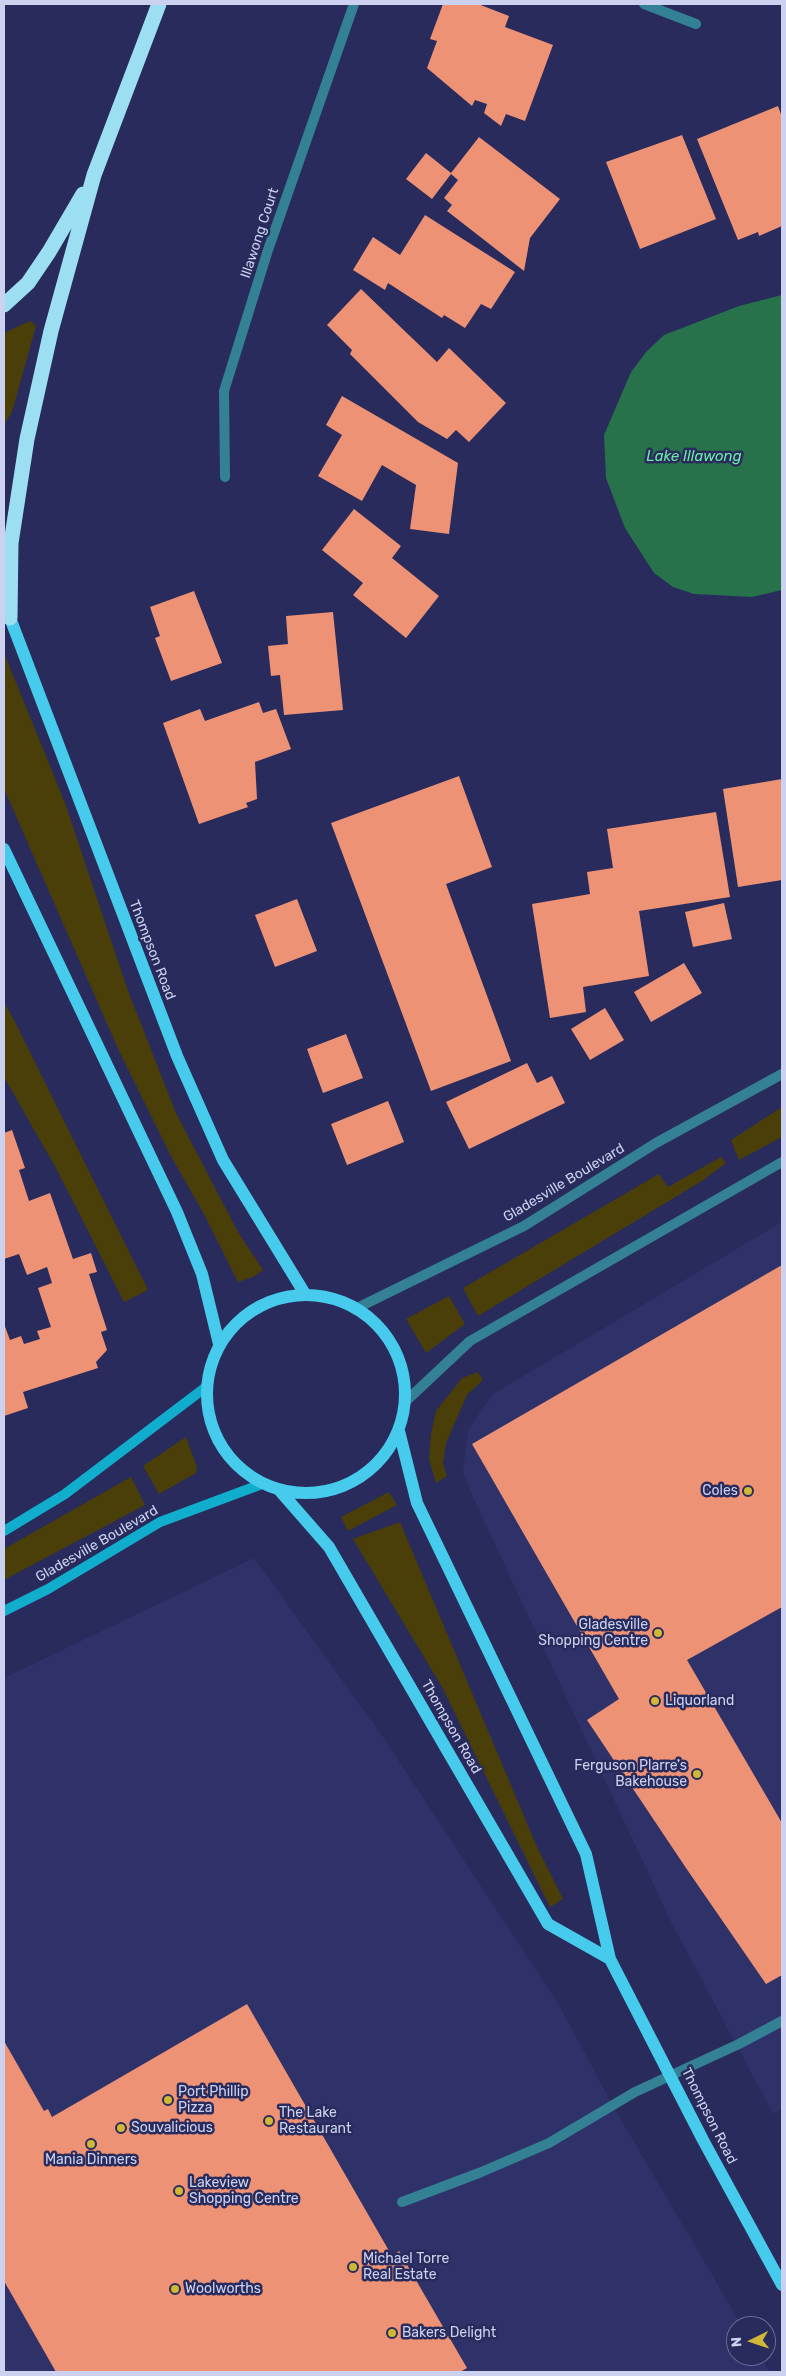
<!DOCTYPE html>
<style>
body{margin:0}
#map{position:relative;width:786px;height:2376px;overflow:hidden;background:#282b5b;font-family:Rubik,sans-serif}
canvas{display:block}
.frame{position:absolute;inset:0;border:5px solid #cbd1ef;pointer-events:none}
.north{position:absolute;left:726px;top:2316px;width:50px;height:50px;box-sizing:border-box;background:#282b5b;border:1px solid #696d96;border-radius:50%;rotate:266deg;font-size:14px;font-weight:700;line-height:20px;text-align:center;color:#cbd1ef}
.north::after{content:'';display:block;margin:auto;width:18px;height:22px;background:#d1b736;clip-path:polygon(50% 0,100% 100%,50% 72%,0 100%)}
</style>
<div id="map">
<canvas width="786" height="2376"></canvas>
<div class="frame"></div>
<div class="north">N</div>
</div>
<script>
const context = document.querySelector('canvas').getContext('2d');
context.lineJoin = 'round';
function paint(path, color) { context.fillStyle = color; context.fill(path, 'evenodd'); }
const poly = rows => new Path2D(rows.map(r => 'M' + r).join(''));
function trace(path, color, width, dash) { context.strokeStyle = color; context.lineWidth = width; context.lineCap = dash ? 'butt' : 'round'; context.setLineDash(dash || []); context.stroke(path); }
function write(font, color, halo, rows, align = 'center') {
  context.font = font + ' Rubik,sans-serif'; context.lineWidth = 5; context.setLineDash([]); context.textBaseline = 'middle'; context.strokeStyle = halo; context.fillStyle = color; for (const [text, x, y, turn = 0] of rows) {
    context.save(); context.translate(x, y); context.rotate((+turn || 0) * Math.PI / 180); context.textAlign = isNaN(turn) ? turn : align; if (halo) context.strokeText(text, 0, 0); context.fillText(text, 0, 0); context.restore();
  }
}
const built = poly([
 [782,1222,782,2109,773,2114,672,1924,472,1495,463,1472,468,1430,493,1394],
 [254,1558,383,1737,559,2005,613,2106,742,2326,736,2326,736,2356,760,2356,770,2372,4,2372,4,1678]
]);
const green = poly([
 [30,321,36,326,12,412,4,425,4,333],
 [4,653,65,803,128,991,176,1113,238,1232,263,1270,253,1277,238,1282,205,1216,172,1158,119,1051,5,791],
 [4,1003,12,1016,148,1290,124,1302,57,1170,4,1077],
 [782,1107,782,1137,739,1160,731,1140],
 [721,1157,726,1163,702,1181,478,1316,463,1288,659,1174,668,1187],
 [449,1296,465,1324,426,1353,406,1319],
 [478,1372,483,1380,467,1395,446,1443,443,1463,447,1476,436,1483,429,1459,431,1434,436,1411,462,1378],
 [186,1437,197,1467,196,1473,159,1494,143,1466],
 [131,1477,145,1505,4,1580,4,1549],
 [389,1492,397,1505,348,1531,341,1517],
 [400,1522,537,1847,563,1899,550,1907,442,1687,353,1539]
]);
const water = poly([
 [782,295,782,590,752,597,694,594,673,587,654,573,625,528,606,478,604,435,631,372,647,351,664,335,739,306]
]);
const building = poly([
 [443,4,478,4,509,16,505,27,553,45,525,121,506,114,501,126,484,113,487,104,475,100,472,106,427,68,437,41,430,39],
 [778,106,782,117,782,226,759,236,758,232,738,240,697,139],
 [682,135,716,219,640,249,606,162],
 [479,137,560,199,530,238,524,271,447,211,452,205,444,198,458,180,451,174,432,199,406,179,426,153,451,173],
 [425,215,515,272,491,309,481,304,465,328,444,315,442,318,388,283,385,290,353,270,373,237,400,255],
 [361,289,437,362,449,348,506,403,469,442,456,430,447,439,418,422,350,354,352,350,327,325],
 [342,396,458,463,449,534,410,529,416,485,382,465,362,501,318,476,342,435,326,425],
 [354,509,401,546,392,558,439,596,406,638,353,595,363,583,322,550],
 [194,591,222,663,171,681,155,638,160,636,150,607],
 [333,612,343,710,284,715,280,675,271,676,268,646,288,644,286,616],
 [259,702,263,713,276,709,291,749,255,762,257,799,246,803,248,807,199,824,163,723,200,709,205,721],
 [459,776,492,867,446,884,511,1061,431,1091,331,823],
 [782,779,782,880,738,887,723,789],
 [716,812,730,897,639,911,649,976,583,987,586,1012,550,1018,532,904,590,894,587,872,613,868,607,829],
 [297,899,317,951,275,967,255,915],
 [724,903,732,939,693,947,685,912],
 [684,963,702,993,651,1022,634,992],
 [605,1008,624,1040,590,1060,571,1029],
 [346,1034,363,1078,323,1093,307,1049],
 [527,1063,537,1083,552,1076,565,1103,469,1149,446,1102],
 [388,1101,404,1142,347,1165,331,1124],
 [12,1130,25,1168,19,1170,29,1201,50,1193,73,1259,91,1253,97,1272,89,1274,107,1330,101,1332,107,1350,96,1362,98,1368,23,1392,28,1408,4,1416,4,1324,10,1340,21,1336,24,1344,40,1339,37,1331,51,1327,38,1288,52,1283,47,1267,27,1275,19,1254,4,1259,4,1133],
 [782,1265,782,1607,687,1660,782,1823,782,1975,766,1984,686,1868,587,1720,619,1699,472,1444],
 [247,2004,392,2256,399,2251,467,2368,460,2372,56,2372,4,2281,4,2041,44,2111,48,2109,52,2117]
]);
const service = poly([
 [402,2202,479,2173,549,2143,635,2092,739,2044,782,2021]
]);
const minor = poly([
 [644,4,696,24],
 [225,477,224,391,268,250,354,4]
]);
const tertiary = poly([
 [357,1308,524,1226,656,1143,782,1074],
 [405,1402,470,1341,782,1162]
]);
const secondary = poly([
 [4,1531,65,1494,206,1387],
 [4,1611,48,1589,160,1522,262,1484]
]);
const primary = poly([
 [7,610,177,1056,223,1160,305,1294],
 [4,849,177,1212,202,1274,219,1344],
 '207 1394a99 99 0 1 1 198 0a99 99 0 1 1-198 0Z',
 [399,1431,417,1503,586,1854,610,1959,703,2140,782,2285],
 [280,1491,329,1547,548,1924,610,1959]
]);
const motorway = poly([
 [4,305,28,283,49,252,83,194],
 [10,618,11,543,27,439,51,331,94,175,159,4]
]);
const markers = [
 [748,1491,5,"#d1b736"],
 [658,1633,5,"#d1b736"],
 [655,1701,5,"#d1b736"],
 [697,1774,5,"#d1b736"],
 [168,2100,5,"#d1b736"],
 [269,2121,5,"#d1b736"],
 [121,2128,5,"#d1b736"],
 [91,2144,5,"#d1b736"],
 [179,2191,5,"#d1b736"],
 [353,2267,5,"#d1b736"],
 [175,2289,5,"#d1b736"],
 [392,2333,5,"#d1b736"]
];
const streetNames = [
 ["Illawong Court",260,233,-72],
 ["Thompson Road",152,950,69],
 ["Gladesville Boulevard",564,1183,-31],
 ["Gladesville Boulevard",97,1544,-30],
 ["Thompson Road",451,1727,60],
 ["Thompson Road",709,2116,63]
];
const poiNames = [
 ["Coles",738,1491,"right"],
 ["Gladesville",648,1625,"right"],
 ["Shopping Centre",648,1641,"right"],
 ["Liquorland",665,1701],
 ["Ferguson Plarre's",687,1766,"right"],
 ["Bakehouse",687,1782,"right"],
 ["Port Phillip",178,2092],
 ["Pizza",178,2108],
 ["The Lake",279,2113],
 ["Restaurant",279,2129],
 ["Souvalicious",131,2128],
 ["Mania Dinners",91,2160,"center"],
 ["Lakeview",189,2183],
 ["Shopping Centre",189,2199],
 ["Michael Torre",363,2259],
 ["Real Estate",363,2275],
 ["Woolworths",185,2289],
 ["Bakers Delight",402,2333]
];
const waterNames = [
 ["Lake Illawong",694,457]
];
paint(built, '#2f3269');
paint(green, '#4a3f08');
paint(water, '#27714b');
paint(building, '#ee9276');
trace(service, '#348195', 10);
trace(minor, '#348195', 10);
trace(tertiary, '#348195', 10);
trace(secondary, '#11adcd', 10);
trace(primary, '#46cbec', 12);
trace(motorway, '#9ddff2', 15);
for (const [x, y, r, color] of markers) { const dot = new Path2D(); dot.arc(x, y, r, 0, 2 * Math.PI); context.fillStyle = color; context.fill(dot); trace(dot, '#282b5b', 2); }
write('14px', '#cbd1ef', '#282b5b', streetNames);
write('14px', '#cbd1ef', '#282b5b', poiNames, 'left');
write('italic 15px', '#6beaa6', '#282b5b', waterNames);
</script>
